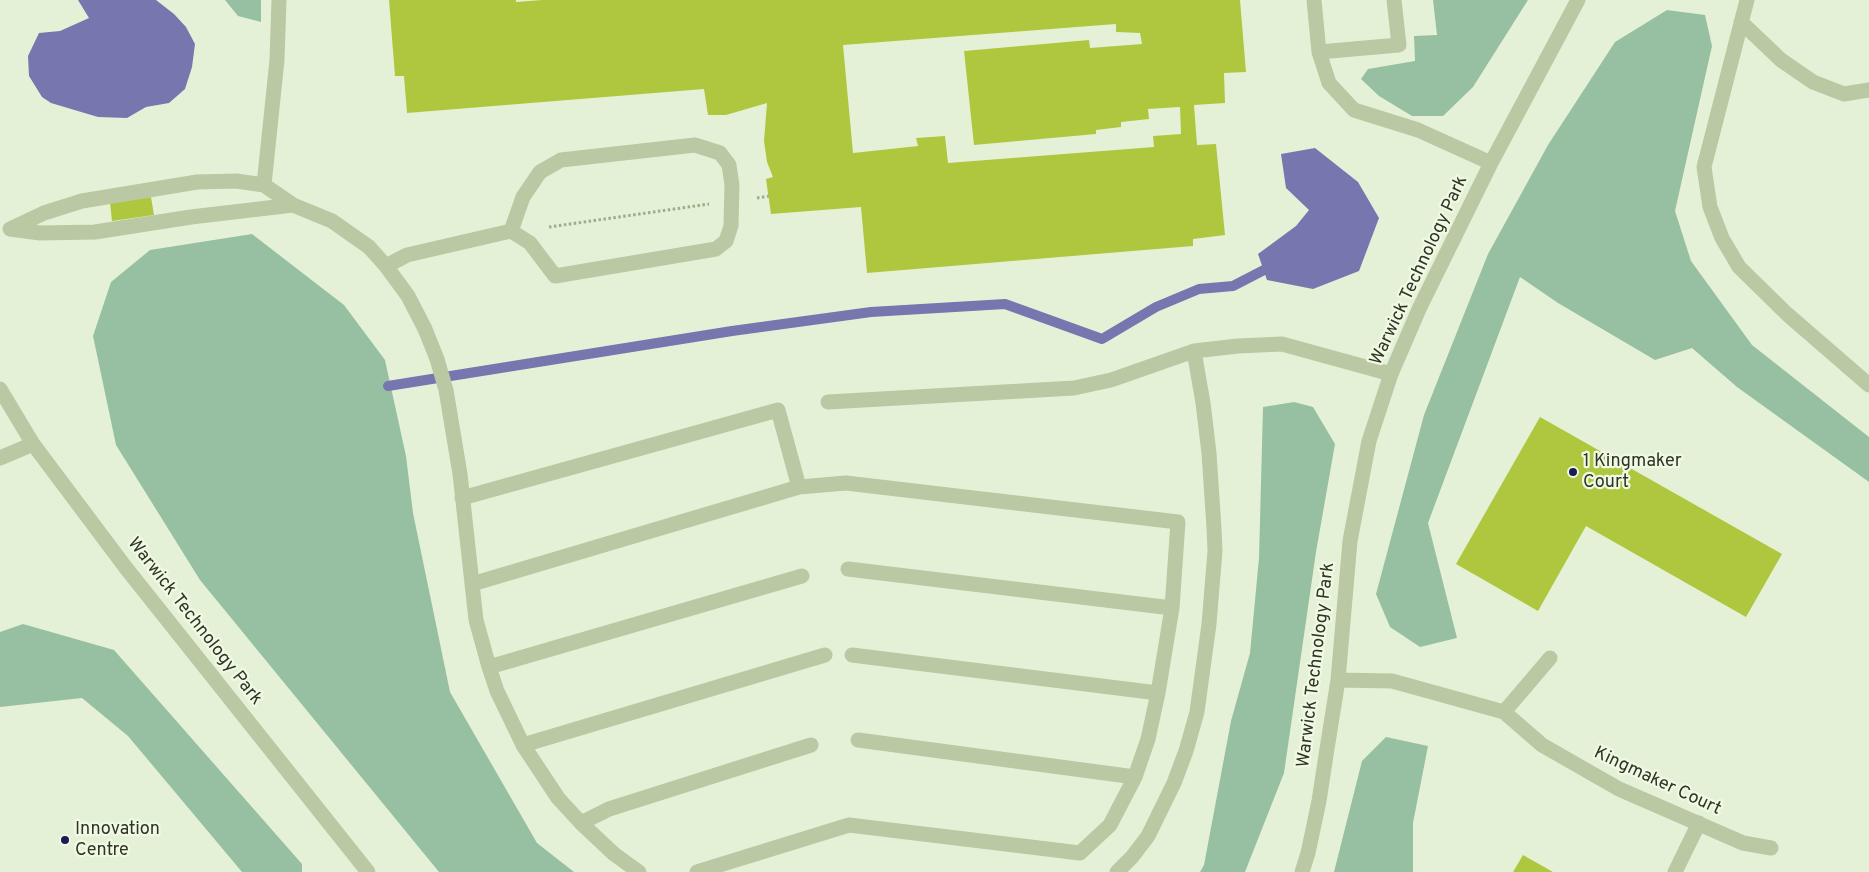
<!DOCTYPE html>
<style>
body{margin:0}
canvas{display:block;background:#e5f1d7}
</style>
<canvas width="1869" height="872"></canvas>
<script>
const context = document.querySelector('canvas').getContext('2d');
context.lineJoin = 'round';
function paint(path, color) { context.fillStyle = color; context.fill(path, 'evenodd'); }
const poly = rows => new Path2D(rows.map(r => 'M' + r).join(''));
function trace(path, color, width, dash) { context.strokeStyle = color; context.lineWidth = width; context.lineCap = dash ? 'butt' : 'round'; context.setLineDash(dash || []); context.stroke(path); }
function write(font, color, halo, rows, align = 'center') {
  context.font = font + ' Overpass,sans-serif'; context.lineWidth = 4.5; context.setLineDash([]); context.textBaseline = 'middle'; context.strokeStyle = halo; context.fillStyle = color; for (const [text, x, y, turn = 0] of rows) {
    context.save(); context.translate(x, y); context.rotate((+turn || 0) * Math.PI / 180); context.textAlign = isNaN(turn) ? turn : align; if (halo) context.strokeText(text, 0, 0); context.fillText(text, 0, 0); context.restore();
  }
}
const green = poly([
 [225,0,261,0,261,22,238,16],
 [1433,0,1528,0,1473,87,1443,116,1412,116,1379,96,1361,79,1368,69,1415,61,1414,36,1437,35],
 [1667,10,1705,15,1712,46,1675,211,1691,261,1752,345,1869,437,1869,482,1737,387,1692,348,1655,360,1558,303,1520,277,1428,523,1457,638,1420,647,1390,627,1376,594,1424,415,1488,254,1548,145,1615,42],
 [252,234,344,305,385,360,406,456,413,513,450,692,537,843,574,872,439,872,200,580,116,445,93,336,111,282,150,250],
 [1294,402,1313,407,1335,444,1316,552,1284,773,1245,872,1200,872,1204,865,1231,721,1250,653,1259,558,1263,407],
 [23,624,114,650,302,864,302,872,242,872,128,736,82,698,0,707,0,632],
 [1386,737,1428,746,1413,823,1413,872,1334,872,1362,761]
]);
const water = poly([
 [78,0,156,0,174,14,186,27,195,44,192,67,185,89,169,103,146,107,127,118,98,117,51,103,42,97,29,76,28,56,39,33,60,31,89,18],
 [1315,148,1358,182,1379,218,1359,271,1313,289,1267,280,1258,254,1296,226,1309,210,1286,188,1281,154]
]);
const stream = poly([
 [388,386,732,331,871,312,1005,304,1102,339,1156,307,1199,289,1233,286,1264,270]
]);
const building = poly([
 [389,0,516,0,516,2,542,0,1240,0,1246,72,1224,73,1225,103,1194,105,1197,145,1216,144,1225,235,1193,239,1193,246,867,273,861,207,771,214,766,179,773,177,767,162,764,141,767,103,726,115,708,115,704,89,407,113,404,76,395,76],
 [1116,24,1116,32,1140,33,1142,44,1090,48,1089,40,964,51,974,145,1096,134,1096,130,1121,127,1121,122,1149,119,1148,109,1180,107,1181,134,1153,136,1154,147,948,163,945,136,916,138,918,146,853,153,843,45],
 [151,197,154,215,112,221,110,203],
 [1540,417,1782,554,1746,617,1586,526,1538,611,1456,564],
 [1523,855,1553,872,1513,872]
]);
const path = poly([
 [757,198,769,196],
 [549,227,709,204]
]);
const minor = poly([
 [1314,0,1319,52,1329,83,1354,110,1418,130,1491,163],
 [1747,0,1704,167,1710,207,1722,238,1739,267,1787,314,1869,385],
 [1741,22,1781,60,1813,82,1844,94,1869,90],
 [1319,52,1399,45,1394,0],
 [264,185,277,60,279,0],
 [293,205,191,217,95,232,40,233,10,229,44,213,82,201,197,182,236,181,264,185,293,205,332,221,369,247,386,266,408,296,425,329,437,359,446,390,460,474,476,620,489,667,497,691,523,745,558,798,581,823,614,854,639,872],
 [386,266,407,255,511,231,530,243,555,276,716,249,726,241,731,226,732,185,729,165,720,153,695,145,561,160,540,172,523,197,511,231],
 [1194,351,1238,346,1282,344,1391,374],
 [0,389,33,444,126,568,368,872],
 [828,402,1074,388,1111,380,1194,351,1203,403,1209,453,1214,528,1215,551,1209,624,1197,712,1186,751,1174,783,1148,836,1132,857,1117,872],
 [0,458,33,444],
 [462,498,778,410,799,487],
 [848,569,1172,608],
 [472,584,799,487,846,483,1178,522,1172,608,1158,693,1148,739,1135,777,1110,825,1080,853,849,825,697,872],
 [852,655,1158,693],
 [489,667,802,576],
 [1338,680,1392,681,1504,712,1542,745,1619,789,1743,843,1771,848],
 [1504,712,1550,658],
 [858,740,1135,777],
 [523,745,825,655],
 [581,823,609,809,811,745],
 [1302,872,1308,853,1319,801,1327,749,1338,680,1350,541,1369,441,1391,374,1420,307,1491,163,1578,0],
 [1675,872,1699,823]
]);
const markers = [
 [1573,472,5,"#1b1b55"],
 [65,840,5,"#1b1b55"]
];
const streetNames = [
 ["Warwick Technology Park",1420,271,-65],
 ["Warwick Technology Park",194,622,52],
 ["Warwick Technology Park",1317,665,-83],
 ["Kingmaker Court",1657,782,25]
];
const poiNames = [
 ["1 Kingmaker",1583,462],
 ["Court",1583,483],
 ["Innovation",75,830],
 ["Centre",75,851]
];
paint(green, '#97c0a2');
paint(water, '#7677ae');
trace(stream, '#7677ae', 10);
paint(building, '#afc73f');
trace(path, '#9fac88', 3, [2.5, 2.5]);
trace(minor, '#bac9a3', 15);
for (const [x, y, r, color] of markers) { const dot = new Path2D(); dot.arc(x, y, r, 0, 2 * Math.PI); context.fillStyle = color; context.fill(dot); trace(dot, '#eff9e3', 2); }
write('18px', '#303425', '#eff9e3', streetNames);
write('18px', '#303425', '#eff9e3', poiNames, 'left');
</script>
